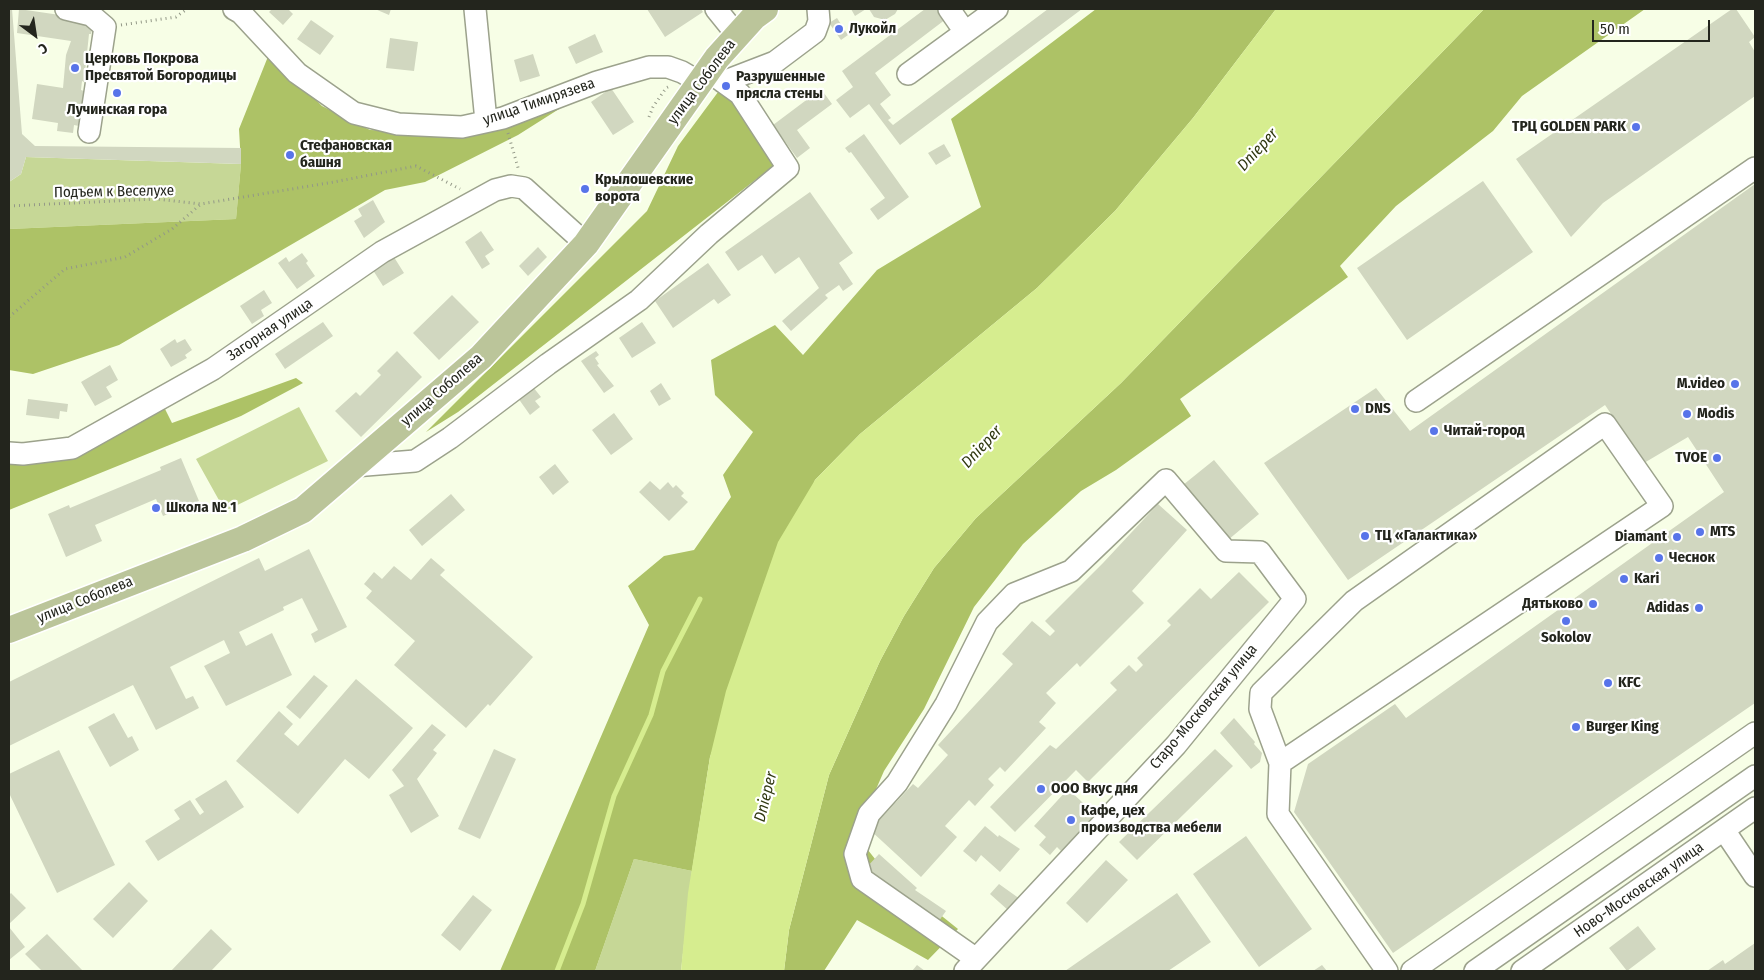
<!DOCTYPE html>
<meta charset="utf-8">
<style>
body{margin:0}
#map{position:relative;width:1764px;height:980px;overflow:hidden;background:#f7fee6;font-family:"Fira Sans Condensed",sans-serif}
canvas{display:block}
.frame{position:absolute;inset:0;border:10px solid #23251d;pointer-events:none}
.north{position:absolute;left:10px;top:10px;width:50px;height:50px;-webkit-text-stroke:4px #fff;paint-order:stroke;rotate:149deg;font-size:14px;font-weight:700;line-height:20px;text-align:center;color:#23251d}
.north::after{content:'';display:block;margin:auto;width:18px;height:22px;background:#23251d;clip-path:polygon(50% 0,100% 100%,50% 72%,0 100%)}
.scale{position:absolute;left:1592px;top:20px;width:118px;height:22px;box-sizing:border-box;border:2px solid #23251d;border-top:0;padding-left:6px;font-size:15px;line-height:18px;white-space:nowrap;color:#23251d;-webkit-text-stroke:4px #fff;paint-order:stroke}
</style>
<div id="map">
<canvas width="1764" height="980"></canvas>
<div class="frame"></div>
<div class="north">С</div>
<div class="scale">50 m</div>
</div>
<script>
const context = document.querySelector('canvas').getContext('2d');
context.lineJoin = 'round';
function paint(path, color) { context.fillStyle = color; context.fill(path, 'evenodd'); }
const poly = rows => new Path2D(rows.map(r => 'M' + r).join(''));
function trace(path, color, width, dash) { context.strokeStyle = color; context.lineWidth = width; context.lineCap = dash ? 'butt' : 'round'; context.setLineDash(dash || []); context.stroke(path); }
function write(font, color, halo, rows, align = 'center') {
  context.font = font + ' "Fira Sans Condensed",sans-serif'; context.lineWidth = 4.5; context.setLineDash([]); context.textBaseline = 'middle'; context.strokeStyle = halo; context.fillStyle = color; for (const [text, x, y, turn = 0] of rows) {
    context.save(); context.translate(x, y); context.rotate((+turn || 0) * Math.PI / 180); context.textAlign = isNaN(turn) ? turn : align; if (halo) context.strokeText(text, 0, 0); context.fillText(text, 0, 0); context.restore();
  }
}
const green = poly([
 [26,157,241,164,236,219,9,229,9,182,21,174],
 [299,407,328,461,225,511,196,459],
 [634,859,692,871,681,971,595,971]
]);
const forest = poly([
 [1096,9,1276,9,1193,118,1115,211,1037,288,860,434,815,480,710,757,692,871,634,859,595,971,500,971,649,625,628,586,664,556,694,550,731,497,723,475,753,432,715,395,711,360,775,325,803,355,877,270,981,207,951,119],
 [1484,9,1645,9,1522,96,1493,131,1396,206,1340,266,1348,277,1180,399,1191,416,1116,470,1081,491,1023,544,974,607,924,709,884,771,856,835,883,869,958,929,928,960,857,920,824,971,784,971,789,930,829,775,880,661,904,616,934,568,976,518,1121,383],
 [269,54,322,106,370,130,461,133,578,97,518,135,425,182,385,190,119,345,33,374,9,370,9,229,236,219,241,164,239,129],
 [724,84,777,163,458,412,426,432,647,211,678,146],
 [296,378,303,383,241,416,9,510,9,457,15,459,163,405,172,423]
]);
const water = poly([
 [1276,9,1484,9,1121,383,976,518,934,568,904,616,880,661,829,775,789,930,784,971,681,971,688,893,710,757,726,691,778,542,815,480,860,434,1037,288,1115,211,1193,118]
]);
const stream = poly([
 [557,971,583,904,614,796,651,715,663,671,700,599]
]);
const building = poly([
 [9,9,12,9,22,134,35,146,241,148,241,164,26,157,21,174,9,182],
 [19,9,94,20,91,34,89,34,84,82,82,81,81,90,84,91,79,126,74,125,73,133,57,131,58,123,32,119,37,84,63,88,66,55,71,41,17,33],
 [272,9,288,9,293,14,283,25,269,12],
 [375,9,391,9,389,15],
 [647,9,701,9,703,12,665,37],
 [851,9,866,9,855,16],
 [869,9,898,9,895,14,885,20,874,17],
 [925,9,938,9,946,19,875,73,891,95,880,104,891,118,888,120,893,125,1048,9,1082,9,900,145,869,104,850,118,836,100,853,87,842,71],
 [1732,9,1736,9,1755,37,1749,42,1755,52,1755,96,1603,203,1571,237,1516,159],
 [837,18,848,35,841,40,829,23],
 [311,20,334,36,320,55,297,39],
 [595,34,603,52,576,64,568,47],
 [390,38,418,42,414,71,386,68],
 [533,54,540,76,520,82,514,60],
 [611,88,634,122,613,135,591,102],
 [821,89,832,104,797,130,810,148,797,158,773,125],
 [864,134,909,197,878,220,870,209,885,198,851,152,849,153,845,148],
 [944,144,951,156,936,165,928,153],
 [1483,181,1533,252,1407,340,1357,268],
 [1755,184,1755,703,1393,953,1294,812,1308,764,1395,704,1406,718,1724,492,1688,437,1644,463,1605,405,1348,580,1264,463,1376,388,1410,431],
 [810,192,853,253,839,263,853,284,843,291,839,285,825,295,828,298,791,331,782,321,819,288,799,257,775,274,762,255,738,271,725,252],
 [373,200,385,222,364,238,354,221,362,216,358,209],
 [481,231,494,250,485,256,490,264,482,269,465,242],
 [538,247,547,257,528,276,519,266],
 [302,253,308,261,306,263,315,276,297,289,278,263,286,257,289,262],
 [392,254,404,273,383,286,371,267],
 [708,263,731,295,718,304,714,299,673,328,655,301],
 [264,290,272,303,261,310,264,316,252,324,240,306],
 [452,295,479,322,439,360,413,333],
 [323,322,333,336,285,369,275,354],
 [642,322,656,343,632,358,619,338],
 [175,339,177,343,185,339,192,350,185,355,187,358,171,367,160,349],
 [397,351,422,377,361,437,335,411,356,392,360,396,381,375,377,371],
 [596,351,599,355,595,358,599,364,597,365,614,386,604,393,581,361],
 [110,365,118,380,106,387,112,397,95,406,81,382],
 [661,383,671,399,659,406,650,391],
 [533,387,541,397,535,401,540,407,530,415,518,398],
 [28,399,68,404,67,412,60,411,59,419,26,415],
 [614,413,633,439,611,455,592,430],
 [181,458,199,501,163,516,156,499,95,525,102,541,66,557,48,514,69,505,70,508,161,470,160,467],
 [1214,460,1259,514,1228,540,1183,485],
 [555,464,569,482,553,495,539,477],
 [650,481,660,490,668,482,673,488,676,485,684,493,681,496,688,502,669,521,639,492],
 [451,494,465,510,422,546,409,530],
 [1158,504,1187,530,1132,591,1144,603,1080,667,1077,663,1046,693,1056,703,1039,722,1046,728,1005,772,1000,767,988,779,994,785,975,806,969,800,945,826,957,837,921,877,870,830,913,784,918,788,948,755,938,745,1013,664,1002,654,1032,621,1050,636,1055,631,1045,621,1103,563],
 [309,549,347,627,315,643,311,634,318,630,302,598,283,607,284,610,239,632,246,646,272,633,292,675,226,706,204,666,230,653,224,640,170,667,186,699,193,696,199,708,156,730,133,685,9,746,9,682,259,558,265,571],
 [431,558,445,570,440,575,533,657,490,706,488,704,466,728,394,665,415,641,366,598,372,591,364,584,374,572,382,579,394,566,411,580],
 [1239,572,1269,602,1088,782,1076,770,1015,832,990,807,1050,745,1056,749,1117,690,1110,683,1129,665,1136,672,1143,665,1137,658,1171,625,1167,621,1200,588,1211,599],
 [314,675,328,686,300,719,286,707],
 [356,679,413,728,369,779,345,759,298,814,236,761,279,711,293,724,284,734,298,746],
 [114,713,128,738,132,736,139,750,110,767,88,727],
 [1234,718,1255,742,1254,744,1262,753,1260,762,1251,769,1220,733],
 [432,724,446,735,433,750,437,753,417,779,439,816,411,833,389,795,404,786,392,770],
 [494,749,516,759,480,839,458,829],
 [1215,749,1233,766,1137,860,1119,842],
 [59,750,115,865,57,893,9,793,9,774],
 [226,780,244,807,158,861,145,841,180,819,174,810,190,800,200,815,204,812,195,799],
 [1068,789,1096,815,1062,852,1057,847,1050,855,1039,845,1046,837,1034,826],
 [985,826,998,837,999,835,1020,849,1000,872,981,855,976,862,963,851],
 [1246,836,1312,929,1259,967,1193,874],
 [879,854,917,888,915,890,946,911,936,925,866,868],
 [1106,860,1128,880,1087,923,1066,903],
 [129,882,148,901,113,938,93,919],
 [999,884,1020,899,1009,911,990,894],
 [11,893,26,908,9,924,9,895],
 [1177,893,1211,942,1168,971,1065,971],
 [473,895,492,910,460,951,441,935],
 [1638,926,1656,949,1627,971,1609,948],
 [9,927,25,947,9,960],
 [211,929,232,949,211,971,171,971],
 [47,934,83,971,42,971,25,954],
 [1755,943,1755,971,1707,971,1723,960,1725,964],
 [917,965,925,971,912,971],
 [1322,965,1327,971,1313,971]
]);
const path = poly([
 [121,25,176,17,187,9],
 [649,117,653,107,666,88,670,86],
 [508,133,519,171],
 [9,206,157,199,201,204,334,182,416,166,460,189],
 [9,317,65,269,125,257,172,229,201,204]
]);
const minor = poly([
 [66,9,91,15,105,27,89,132],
 [234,9,241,13,297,73,354,113,398,124,462,127,503,118,597,82,649,67,668,67,682,72,699,82],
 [475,9,486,121],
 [716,9,737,35],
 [949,9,965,32],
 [908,74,997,9],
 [723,82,775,62,815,32,819,21,818,9],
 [1416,401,1755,168],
 [9,453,23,454,72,448,213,369,382,252,495,190,511,186,524,188,586,244],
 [354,466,415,461,450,438,548,364,639,300,709,234,788,168,740,94,708,71],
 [1280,763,1662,506,1605,424,1354,601,1261,693,1260,709,1280,763,1278,814,1387,971],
 [1724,830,1755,876],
 [965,971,1176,745,1295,599,1260,552,1226,551,1166,480,1071,571,1014,594,987,622,946,704,897,783,869,814,855,854,862,879,975,958],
 [1412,971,1755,733],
 [1475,971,1755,776],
 [1522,971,1755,808]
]);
const major = poly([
 [9,630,243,539,303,510,481,357,586,244,717,58,754,17,765,9]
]);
const markers = [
 [839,29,5,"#5874e9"],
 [75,68,5,"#5874e9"],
 [726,86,5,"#5874e9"],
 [117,93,5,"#5874e9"],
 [1636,127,5,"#5874e9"],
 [290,155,5,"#5874e9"],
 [585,189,5,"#5874e9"],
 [1735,384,5,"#5874e9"],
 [1355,409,5,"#5874e9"],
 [1687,414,5,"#5874e9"],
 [1434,431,5,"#5874e9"],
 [1717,458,5,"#5874e9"],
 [156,508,5,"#5874e9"],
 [1700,532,5,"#5874e9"],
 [1365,536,5,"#5874e9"],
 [1677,537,5,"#5874e9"],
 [1659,558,5,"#5874e9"],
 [1624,579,5,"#5874e9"],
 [1593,604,5,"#5874e9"],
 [1699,608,5,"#5874e9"],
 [1566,621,5,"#5874e9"],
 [1608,683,5,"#5874e9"],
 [1576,727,5,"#5874e9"],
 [1041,789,5,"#5874e9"],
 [1071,820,5,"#5874e9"]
];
const poiNames = [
 ["Лукойл",849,29],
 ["Церковь Покрова",85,59],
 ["Пресвятой Богородицы",85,76],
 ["Разрушенные",736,77],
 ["прясла стены",736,94],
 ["Лучинская гора",117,110,"center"],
 ["ТРЦ GOLDEN PARK",1626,127,"right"],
 ["Стефановская",300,146],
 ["башня",300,163],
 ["Крылошевские",595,180],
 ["ворота",595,197],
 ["M.video",1725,384,"right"],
 ["DNS",1365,409],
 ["Modis",1697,414],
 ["Читай-город",1444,431],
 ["TVOE",1707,458,"right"],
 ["Школа № 1",166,508],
 ["MTS",1710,532],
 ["ТЦ «Галактика»",1375,536],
 ["Diamant",1667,537,"right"],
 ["Чеснок",1669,558],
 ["Kari",1634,579],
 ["Дятьково",1583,604,"right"],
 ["Adidas",1689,608,"right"],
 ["Sokolov",1566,638,"center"],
 ["KFC",1618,683],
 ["Burger King",1586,727],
 ["ООО Вкус дня",1051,789],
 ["Кафе, цех",1081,811],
 ["производства мебели",1081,828]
];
const streetNames = [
 ["улица Соболева",702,82,-53],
 ["улица Тимирязева",539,102,-19],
 ["Подъем к Веселухе",114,192,-1],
 ["Загорная улица",270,330,-34],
 ["улица Соболева",442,390,-41],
 ["улица Соболева",85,600,-22],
 ["Старо-Московская улица",1204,707,-50],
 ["Ново-Московская улица",1639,890,-35]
];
const waterNames = [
 ["Dnieper",1258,150,-47],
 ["Dnieper",982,447,-47],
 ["Dnieper",766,797,-76]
];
paint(green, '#c6d796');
paint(forest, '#adc266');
paint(water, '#d6ed8f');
trace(stream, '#d6ed8f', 5);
paint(building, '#d1d7c0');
trace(minor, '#9ca28c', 24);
trace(major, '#fff', 29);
trace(path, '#939887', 3, [1, 4]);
trace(minor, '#fff', 21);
trace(major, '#bbc59a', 26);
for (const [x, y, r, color] of markers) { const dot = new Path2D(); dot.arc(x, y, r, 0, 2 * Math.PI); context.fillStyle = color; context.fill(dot); trace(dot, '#fff', 2); }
write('bold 15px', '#23251d', '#fff', poiNames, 'left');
write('15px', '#23251d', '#fff', streetNames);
write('italic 16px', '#303811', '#fff', waterNames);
</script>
